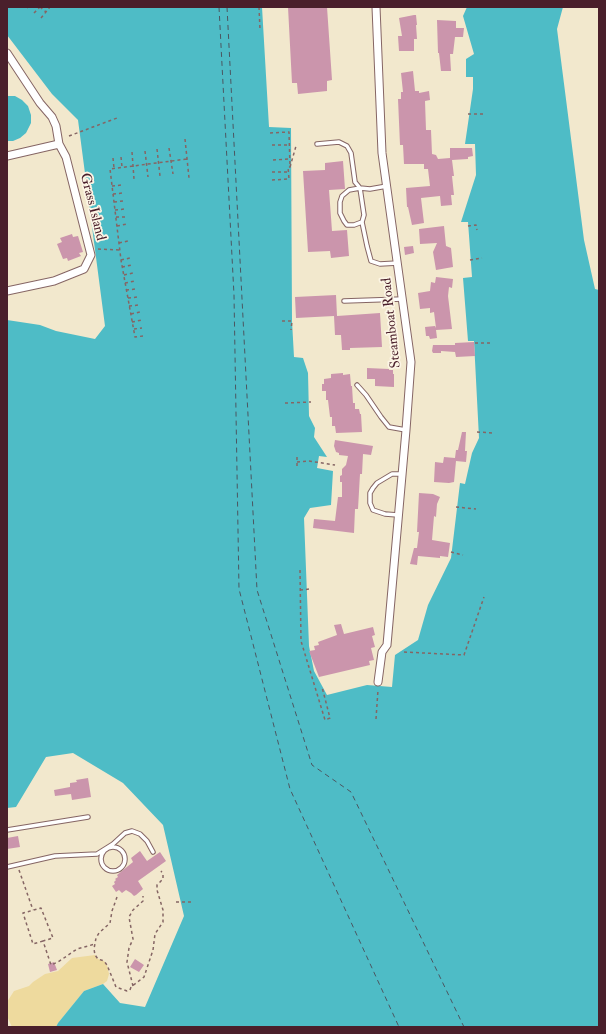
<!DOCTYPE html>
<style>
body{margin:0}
#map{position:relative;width:606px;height:1034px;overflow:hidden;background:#f2e8cd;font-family:"IM FELL Double Pica",serif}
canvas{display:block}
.frame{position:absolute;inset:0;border:8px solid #4a1f2b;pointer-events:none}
</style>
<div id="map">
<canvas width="606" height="1034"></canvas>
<div class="frame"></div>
</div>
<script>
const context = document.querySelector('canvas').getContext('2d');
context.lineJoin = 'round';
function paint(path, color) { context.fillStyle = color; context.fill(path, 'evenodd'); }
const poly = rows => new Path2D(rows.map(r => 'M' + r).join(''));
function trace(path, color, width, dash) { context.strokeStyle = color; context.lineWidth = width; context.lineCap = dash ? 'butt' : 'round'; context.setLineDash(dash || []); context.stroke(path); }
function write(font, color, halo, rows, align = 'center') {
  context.font = font + ' "IM FELL Double Pica",serif'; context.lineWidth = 3.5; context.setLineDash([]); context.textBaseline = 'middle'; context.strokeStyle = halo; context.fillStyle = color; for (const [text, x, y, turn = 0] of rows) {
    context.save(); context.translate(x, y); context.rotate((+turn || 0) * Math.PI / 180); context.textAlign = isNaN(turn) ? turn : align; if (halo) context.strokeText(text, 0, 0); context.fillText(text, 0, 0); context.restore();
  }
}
const sand = poly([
 [95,955,98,959,104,961,107,965,109,974,107,981,103,984,84,991,58,1023,56,1027,12,1027,7,1016,7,1002,14,991,29,986,33,982,45,974,58,971,72,958]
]);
const water = poly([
 [7,7,262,7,269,127,291,128,292,321,294,357,303,358,308,373,309,416,315,428,314,437,327,457,319,456,317,468,333,471,331,505,310,508,304,518,309,646,314,671,327,695,367,685,392,687,395,655,418,640,428,605,451,558,460,483,465,484,472,453,479,438,474,341,468,341,463,278,472,277,468,222,461,222,476,175,475,144,465,144,473,89,473,77,466,77,466,59,474,54,463,16,467,7,563,7,557,29,584,240,595,289,599,290,599,1027,56,1027,58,1023,84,991,103,984,120,1003,145,1007,184,916,163,825,123,783,73,753,46,757,16,807,7,808,7,320,40,325,56,331,95,339,105,326,78,120,52,94,7,35],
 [7,96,15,96,22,100,28,106,31,115,31,123,26,133,20,138,13,141,7,141]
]);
const ferry = poly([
 [219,7,234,295,239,589,290,789,399,1027],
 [227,7,257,590,312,765,351,792,464,1027]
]);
const building = poly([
 [288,7,327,7,332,80,327,81,327,91,298,94,297,83,292,83],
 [414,15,416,15,417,25,416,25,417,39,414,39,414,51,399,51,398,36,402,36,399,18],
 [437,20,456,21,456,28,464,28,463,37,455,37,453,54,450,54,451,71,441,71,439,53,438,53],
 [413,71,415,91,419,91,419,93,429,91,430,100,425,101,426,130,431,130,432,154,436,155,438,159,450,158,450,148,472,148,473,156,468,157,468,159,452,160,454,176,452,176,454,195,451,195,452,205,441,206,440,196,421,198,424,223,412,225,408,207,407,207,406,188,430,186,428,169,424,169,424,164,404,164,403,145,400,145,398,99,401,99,401,92,403,92,401,73],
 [343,161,345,189,329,190,332,231,347,230,349,256,331,258,330,251,308,252,303,171,325,170,325,163],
 [444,226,446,246,451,248,453,267,436,270,433,252,437,243,420,244,419,229],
 [72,234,73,237,78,236,83,252,79,253,81,256,68,261,67,258,63,259,57,244,62,242,60,238],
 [413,246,414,253,405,255,404,247],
 [436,277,453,279,452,288,449,287,448,296,452,329,436,330,437,338,430,339,429,336,426,336,425,327,435,326,436,328,434,312,430,313,430,308,420,309,418,293,430,291,431,282,435,283],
 [336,295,337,316,380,313,382,347,350,348,350,350,342,350,341,335,335,335,334,316,296,318,295,297],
 [474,342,475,356,456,357,455,352,441,351,441,353,433,353,432,351,433,345,455,345,455,343],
 [367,368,389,369,389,370,393,370,393,374,394,374,394,387,375,386,375,379,367,379],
 [343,373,343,375,350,374,351,386,352,386,353,403,355,403,355,409,359,409,360,414,361,414,362,432,336,433,335,426,332,426,332,417,330,417,328,400,326,400,326,391,322,391,322,384,324,384,324,379,331,378,331,374],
 [462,432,466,432,465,451,467,451,466,462,456,461,454,482,449,483,434,482,435,462,443,463,444,457,455,458,456,450,458,450],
 [335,440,373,446,371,455,363,454,362,474,360,474,358,509,355,509,354,533,313,528,314,519,335,521,338,497,342,497,342,482,340,482,340,476,342,475,342,469,346,465,348,456,339,455,339,453,336,452,334,446],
 [419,493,433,494,440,497,437,504,436,517,434,516,432,540,450,543,448,557,440,556,440,558,418,556,417,565,410,564,414,548,417,548,419,532,417,532],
 [341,624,344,634,373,627,375,635,372,636,375,647,371,648,374,660,369,661,370,665,319,677,309,651,315,650,314,646,319,645,318,642,337,635,334,625],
 [88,778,91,797,72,800,71,794,55,796,54,790,70,787,70,783,77,782,76,780],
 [18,836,20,847,7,849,7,838],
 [140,851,147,861,160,852,166,861,138,881,143,889,136,895,134,896,131,893,126,890,122,893,119,890,116,892,112,886,115,884,114,882,116,880,115,879,118,877,117,875,133,862,131,858],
 [135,959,144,965,139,972,130,967],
 [54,962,57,970,50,972,48,964]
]);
const path = poly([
 [40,7,46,12],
 [259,7,260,30],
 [27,8,28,7],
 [34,13,40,7],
 [41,18,50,7],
 [468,114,485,114],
 [270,133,289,132,290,167,296,146],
 [69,136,117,118],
 [185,139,189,178],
 [272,145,288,145],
 [169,148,173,174],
 [157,149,160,176],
 [145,151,148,177],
 [132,152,134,179],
 [121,157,122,167],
 [113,158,114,168],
 [273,160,289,159],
 [272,172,288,172],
 [272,180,289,179,288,167,290,167],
 [112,186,122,185],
 [113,194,123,193],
 [114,202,123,201],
 [115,210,125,209],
 [116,217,125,217],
 [117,226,127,224],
 [468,226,476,225,477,230],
 [119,243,128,241],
 [98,249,120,250],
 [121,260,130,258],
 [470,260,482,258],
 [122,267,132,265],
 [124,275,133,273],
 [125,283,135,281],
 [126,290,136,289],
 [128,298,138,297],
 [129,306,139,305],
 [131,314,140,312],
 [282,321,292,321,291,330],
 [132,322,142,320],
 [134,329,142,328],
 [143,336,135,337,121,260,110,169,187,159],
 [475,343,490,343],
 [285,403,311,402],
 [477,432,494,433],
 [297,462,309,461,335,465],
 [297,466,297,456],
 [456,507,476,509],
 [451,552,463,555],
 [300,570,301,641,325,720,330,718,322,687],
 [300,590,310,589],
 [404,652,464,655,484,597],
 [376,719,378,690],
 [19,870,33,910],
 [117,897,112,911,110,923,99,933,96,938,94,949,95,955,98,959,104,961,107,965,116,987,127,991,130,990,131,987,144,977,153,950,155,934,163,922,163,910,157,890,157,885,163,879,163,874,161,871],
 [176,902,192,902],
 [43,941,33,944,23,913,41,908,53,938,43,941,51,965,58,962,77,949,95,944],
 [133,986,127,962,129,948,133,939,129,917,133,910,143,901,143,896]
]);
const service = poly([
 [317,144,339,142,347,146,351,153,355,182,360,188,370,189,387,186],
 [360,188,364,215,362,222,354,225,347,225,344,221,340,213,340,202,342,196,349,190,360,188],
 [362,222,367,246,371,261,380,264,398,263],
 [344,301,403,299],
 [357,385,366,395,381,417,389,427,406,430],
 [398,515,385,514,373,510,370,503,370,493,373,488,377,483,392,474,402,474],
 [7,830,88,817],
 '101 859a12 12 0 1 1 24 0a12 12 0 1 1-24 0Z',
 [7,867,55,856,97,854,113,844,125,833,132,831,140,834,147,841,153,852]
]);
const minor = poly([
 [376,7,382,153,411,362,406,430,387,645,382,652,378,682],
 [7,53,40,103,52,117,56,126,59,144,66,157,91,255,84,269,54,281,7,291],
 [7,156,59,144]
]);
const streetNames = [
 ["Grass Island",92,207,76],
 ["Steamboat Road",392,323,-96]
];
paint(sand, '#eeda9e');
paint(water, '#4ebcc6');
trace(ferry, '#4b5661', 1, [5, 4]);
paint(building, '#cb95ac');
trace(service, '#856564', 5.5);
trace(minor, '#856564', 9);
trace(path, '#856564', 1.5, [3, 3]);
trace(service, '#fff', 3.5);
trace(minor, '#fff', 7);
write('14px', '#4a1f2b', '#fcf5e5', streetNames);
</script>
